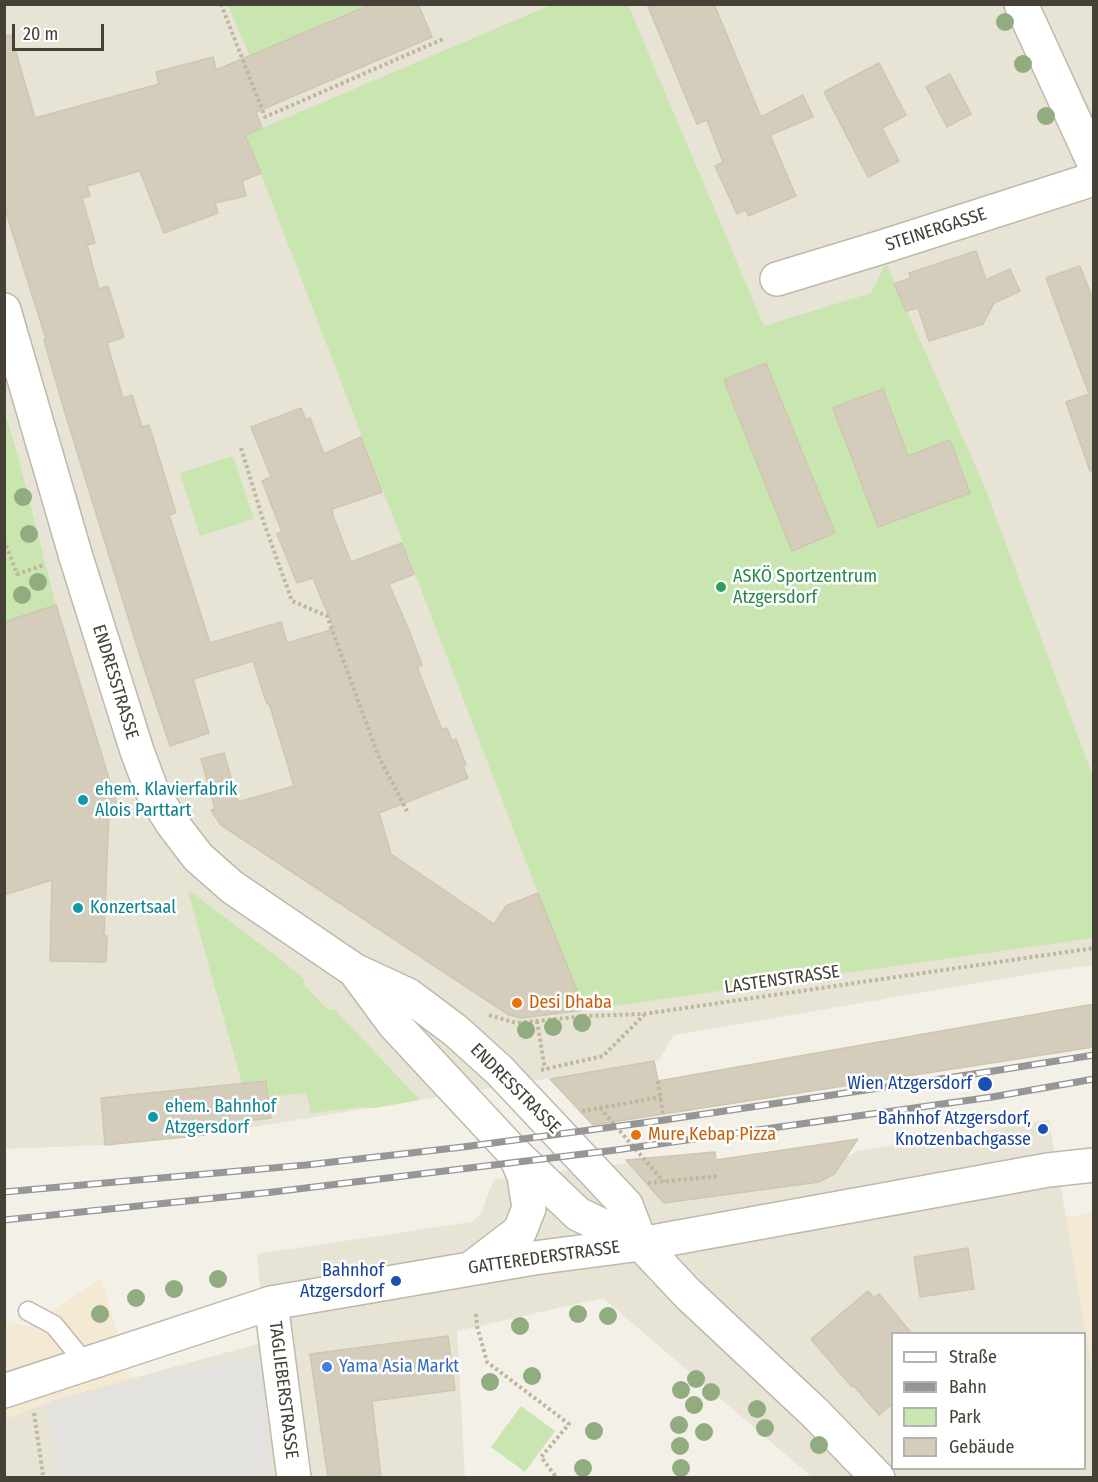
<!DOCTYPE html>
<meta charset="utf-8">
<style>
body{margin:0}
#map{position:relative;width:1098px;height:1482px;overflow:hidden;background:#f3f0e7;font-family:"Fira Sans Condensed",sans-serif}
canvas{display:block}
.frame{position:absolute;inset:0;border:6px solid #464136;pointer-events:none}
.legend{position:absolute;left:891px;top:1332px;width:195px;height:138px;box-sizing:border-box;background:#fff;border:2px solid #b5b3af;margin:0;padding:8px 10px;list-style:none;font-size:18px;color:#464136}
.legend li{display:flex;align-items:center;gap:12px;height:30px}
.legend b{width:30px;border:2px solid #b5b3af}
.scale{position:absolute;left:12px;top:24px;width:92px;height:27px;box-sizing:border-box;border:3px solid #464136;border-top:0;padding-left:8px;font-size:18px;line-height:21px;white-space:nowrap;color:#464136;-webkit-text-stroke:4px #fff;paint-order:stroke}
</style>
<div id="map">
<canvas width="1098" height="1482"></canvas>
<div class="frame"></div>
<ul class="legend">
<li><b style="height:8px;background:#fff"></b>Straße</li>
<li><b style="height:8px;background:#969696"></b>Bahn</li>
<li><b style="height:16px;background:#c9e6b0"></b>Park</li>
<li><b style="height:16px;background:#d4cdbc"></b>Gebäude</li>
</ul>
<div class="scale">20 m</div>
</div>
<script>
const context = document.querySelector('canvas').getContext('2d');
context.lineJoin = 'round';
function paint(path, color) { context.fillStyle = color; context.fill(path, 'evenodd'); }
const poly = rows => new Path2D(rows.map(r => 'M' + r).join(''));
function trace(path, color, width, dash) { context.strokeStyle = color; context.lineWidth = width; context.lineCap = dash ? 'butt' : 'round'; context.setLineDash(dash || []); context.stroke(path); }
function write(font, color, halo, rows, align = 'center') {
  context.font = font + ' "Fira Sans Condensed",sans-serif'; context.lineWidth = 5; context.setLineDash([]); context.textBaseline = 'middle'; context.strokeStyle = halo; context.fillStyle = color; for (const [text, x, y, turn = 0] of rows) {
    context.save(); context.translate(x, y); context.rotate((+turn || 0) * Math.PI / 180); context.textAlign = isNaN(turn) ? turn : align; if (halo) context.strokeText(text, 0, 0); context.fillText(text, 0, 0); context.restore();
  }
}
const residential = poly([
 [5,5,1093,5,1093,965,1037,973,674,1035,659,1060,654,1061,205,1135,105,1145,5,1149,5,895,56,605,17,452,5,409],
 [1049,1120,1093,1372,1093,1477,812,1477,603,1298,457,1331,465,1477,5,1478,5,1419,57,1399,265,1342,257,1254,471,1222,481,1214,494,1179,628,1163,665,1203,819,1182,834,1174,845,1158,857,1151],
 [892,1334,1084,1334,1084,1468,892,1468]
]);
const commercial = poly([
 [1093,1213,1094,1213,1093,1372,1066,1217],
 [101,1278,131,1379,57,1399,5,1419,5,1322,29,1326]
]);
const green = poly([
 [228,5,372,5,270,104],
 [551,5,628,5,764,326,871,293,886,263,985,488,1093,777,1093,938,585,1010,538,893,246,135],
 [4,409,17,452,56,605,4,622],
 [233,456,254,519,200,536,180,473],
 [190,891,276,956,304,979,305,986,327,1009,335,1010,420,1100,375,1108,364,1107,311,1113,306,1093,270,1097,266,1080,242,1083,188,892],
 [521,1406,555,1431,525,1472,491,1447]
]);
const parking = poly([
 [261,1355,271,1477,56,1477,48,1406,149,1377]
]);
const building = poly([
 [372,4,418,4,432,37,256,112,262,128,245,135,261,173,242,181,246,196,215,203,218,213,164,233,140,171,87,186,90,196,82,198,95,243,87,245,99,289,108,286,124,337,107,343,123,398,132,395,142,427,149,425,176,513,169,515,210,643,281,622,287,643,334,629,313,578,297,583,277,534,282,532,262,481,271,477,251,427,301,408,306,420,310,418,324,454,361,437,382,492,332,509,333,512,332,513,351,562,402,543,414,574,389,584,410,633,422,665,417,667,442,730,447,728,452,741,456,739,466,765,463,766,468,778,379,813,391,854,494,924,506,906,538,893,585,1010,521,1018,509,1015,221,825,211,810,215,809,201,759,224,753,238,802,294,786,269,703,267,704,253,661,193,679,209,733,170,746,142,662,66,416,44,340,46,339,4,206,4,36,11,35,35,118,159,84,156,72,213,57,216,70,372,4],
 [647,4,714,4,761,117,803,95,813,117,770,135,796,196,748,216,746,210,737,214,715,166,723,162,707,120,697,124,647,4],
 [879,63,906,115,882,128,899,161,868,177,824,92,879,63],
 [950,74,971,114,947,127,926,87,950,74],
 [976,251,986,280,1010,269,1020,291,994,303,983,324,929,341,918,308,906,311,894,284,911,278,909,273,976,251],
 [1080,266,1094,302,1094,470,1090,471,1066,402,1089,394,1046,278,1080,266],
 [766,363,835,533,792,551,724,380,766,363],
 [883,389,908,456,950,440,970,493,878,527,833,408,883,389],
 [56,605,118,808,109,811,104,936,107,936,106,962,50,961,52,880,4,895,4,622,56,605],
 [1094,1004,1094,1047,593,1125,550,1079,654,1061,658,1081,1094,1004],
 [266,1081,271,1118,204,1126,205,1135,105,1145,101,1098,266,1081],
 [858,1139,834,1174,819,1182,664,1203,626,1160,715,1152,716,1160,858,1139],
 [968,1248,974,1289,920,1297,914,1257,968,1248],
 [868,1291,874,1298,879,1294,912,1334,892,1334,892,1404,879,1415,854,1386,852,1387,811,1339,868,1291],
 [448,1336,455,1390,372,1401,381,1478,328,1478,310,1354,448,1336]
]);
const path = poly([
 [221,4,265,117,443,39],
 [241,448,264,523,292,601,327,616,378,755,407,811],
 [4,540,17,574,44,565],
 [489,1015,516,1023,586,1016,644,1014,1094,948],
 [537,1021,545,1069],
 [541,1070,603,1056,644,1015],
 [658,1081,663,1114],
 [600,1108,664,1182],
 [582,1111,661,1097],
 [648,1183,719,1176],
 [476,1314,477,1326,487,1362,569,1424,541,1457,557,1478],
 [34,1413,43,1475]
]);
const service = poly([
 [28,1311,54,1325,86,1364]
]);
const minor = poly([
 [1021,4,1094,163],
 [777,279,882,247,1094,179],
 [271,1303,294,1478]
]);
const tertiary = poly([
 [4,310,76,557,137,751,152,791,172,823,198,857,232,887,354,970,408,995,456,1031,499,1070,626,1205,641,1244],
 [355,971,394,1024,514,1153,578,1214,641,1244,688,1294,815,1413,878,1478],
 [474,1266,520,1231,525,1218,529,1208,524,1176,515,1155],
 [4,1391,271,1303,534,1258,641,1244,1048,1170,1094,1165]
]);
const rail = poly([
 [4,1192,306,1165,463,1147,664,1120,987,1072,1094,1055],
 [4,1220,273,1192,616,1150,992,1097,1094,1079]
]);
const trees = [
 [1005,22],
 [1023,64],
 [1046,116],
 [23,497],
 [29,534],
 [38,582],
 [22,595],
 [582,1023],
 [553,1027],
 [526,1030],
 [218,1279],
 [174,1289],
 [136,1298],
 [100,1314],
 [578,1314],
 [608,1316],
 [520,1326],
 [532,1376],
 [696,1379],
 [490,1382],
 [681,1390],
 [711,1392],
 [694,1405],
 [757,1409],
 [679,1425],
 [765,1428],
 [594,1431],
 [704,1432],
 [819,1445],
 [680,1446],
 [583,1468],
 [681,1468]
];
const markers = [
 [721,587,6,"#2e9e5b"],
 [83,800,6,"#0f9aa8"],
 [78,908,6,"#0f9aa8"],
 [517,1003,6,"#e8710a"],
 [985,1084,8,"#1a4fb4"],
 [153,1117,6,"#0f9aa8"],
 [1043,1129,6,"#1a4fb4"],
 [636,1135,6,"#e8710a"],
 [396,1281,6,"#1a4fb4"],
 [327,1367,6,"#3f7fe0"]
];
const streetNames = [
 ["STEINERGASSE",936,230,-18],
 ["ENDRESSTRASSE",115,682,73],
 ["LASTENSTRASSE",782,980,-8],
 ["ENDRESSTRASSE",515,1089,45],
 ["GATTEREDERSTRASSE",544,1258,-8],
 ["TAGLIEBERSTRASSE",283,1390,83]
];
const leisureNames = [
 ["ASKÖ Sportzentrum",733,577],
 ["Atzgersdorf",733,598]
];
const cultureNames = [
 ["ehem. Klavierfabrik",95,790],
 ["Alois Parttart",95,811],
 ["Konzertsaal",90,908],
 ["ehem. Bahnhof",165,1107],
 ["Atzgersdorf",165,1128]
];
const foodNames = [
 ["Desi Dhaba",529,1003],
 ["Mure Kebap Pizza",648,1135]
];
const transitNames = [
 ["Wien Atzgersdorf",972,1084],
 ["Bahnhof Atzgersdorf,",1031,1119],
 ["Knotzenbachgasse",1031,1140],
 ["Bahnhof",384,1271],
 ["Atzgersdorf",384,1292]
];
const shopNames = [
 ["Yama Asia Markt",339,1367]
];
paint(residential, '#e7e3d5');
paint(commercial, '#f4e9d2');
paint(green, '#c9e6b0');
paint(parking, '#e4e2df');
paint(building, '#d4cdbc');
trace(building, '#cfc6b0', 1.5);
trace(service, '#beb9aa', 21);
trace(minor, '#beb9aa', 36);
trace(tertiary, '#beb9aa', 36);
trace(path, '#bfb69b', 4, [3, 3]);
trace(service, '#fff', 18);
trace(minor, '#fff', 33);
trace(tertiary, '#fff', 33);
trace(rail, '#969696', 7);
trace(rail, '#fff', 4.5, [14]);
context.fillStyle = '#91ad80';
for (const [x, y] of trees) { context.beginPath(); context.arc(x, y, 9, 0, 2 * Math.PI); context.fill(); }
for (const [x, y, r, color] of markers) { const dot = new Path2D(); dot.arc(x, y, r, 0, 2 * Math.PI); context.fillStyle = color; context.fill(dot); trace(dot, '#fff', 2); }
write('18px', '#464136', '#fff', streetNames);
write('18px', '#27864d', '#fff', leisureNames, 'left');
write('18px', '#0d838f', '#fff', cultureNames, 'left');
write('18px', '#c56008', '#fff', foodNames, 'left');
write('18px', '#164399', '#fff', transitNames, 'right');
write('18px', '#366cbe', '#fff', shopNames, 'left');
</script>
